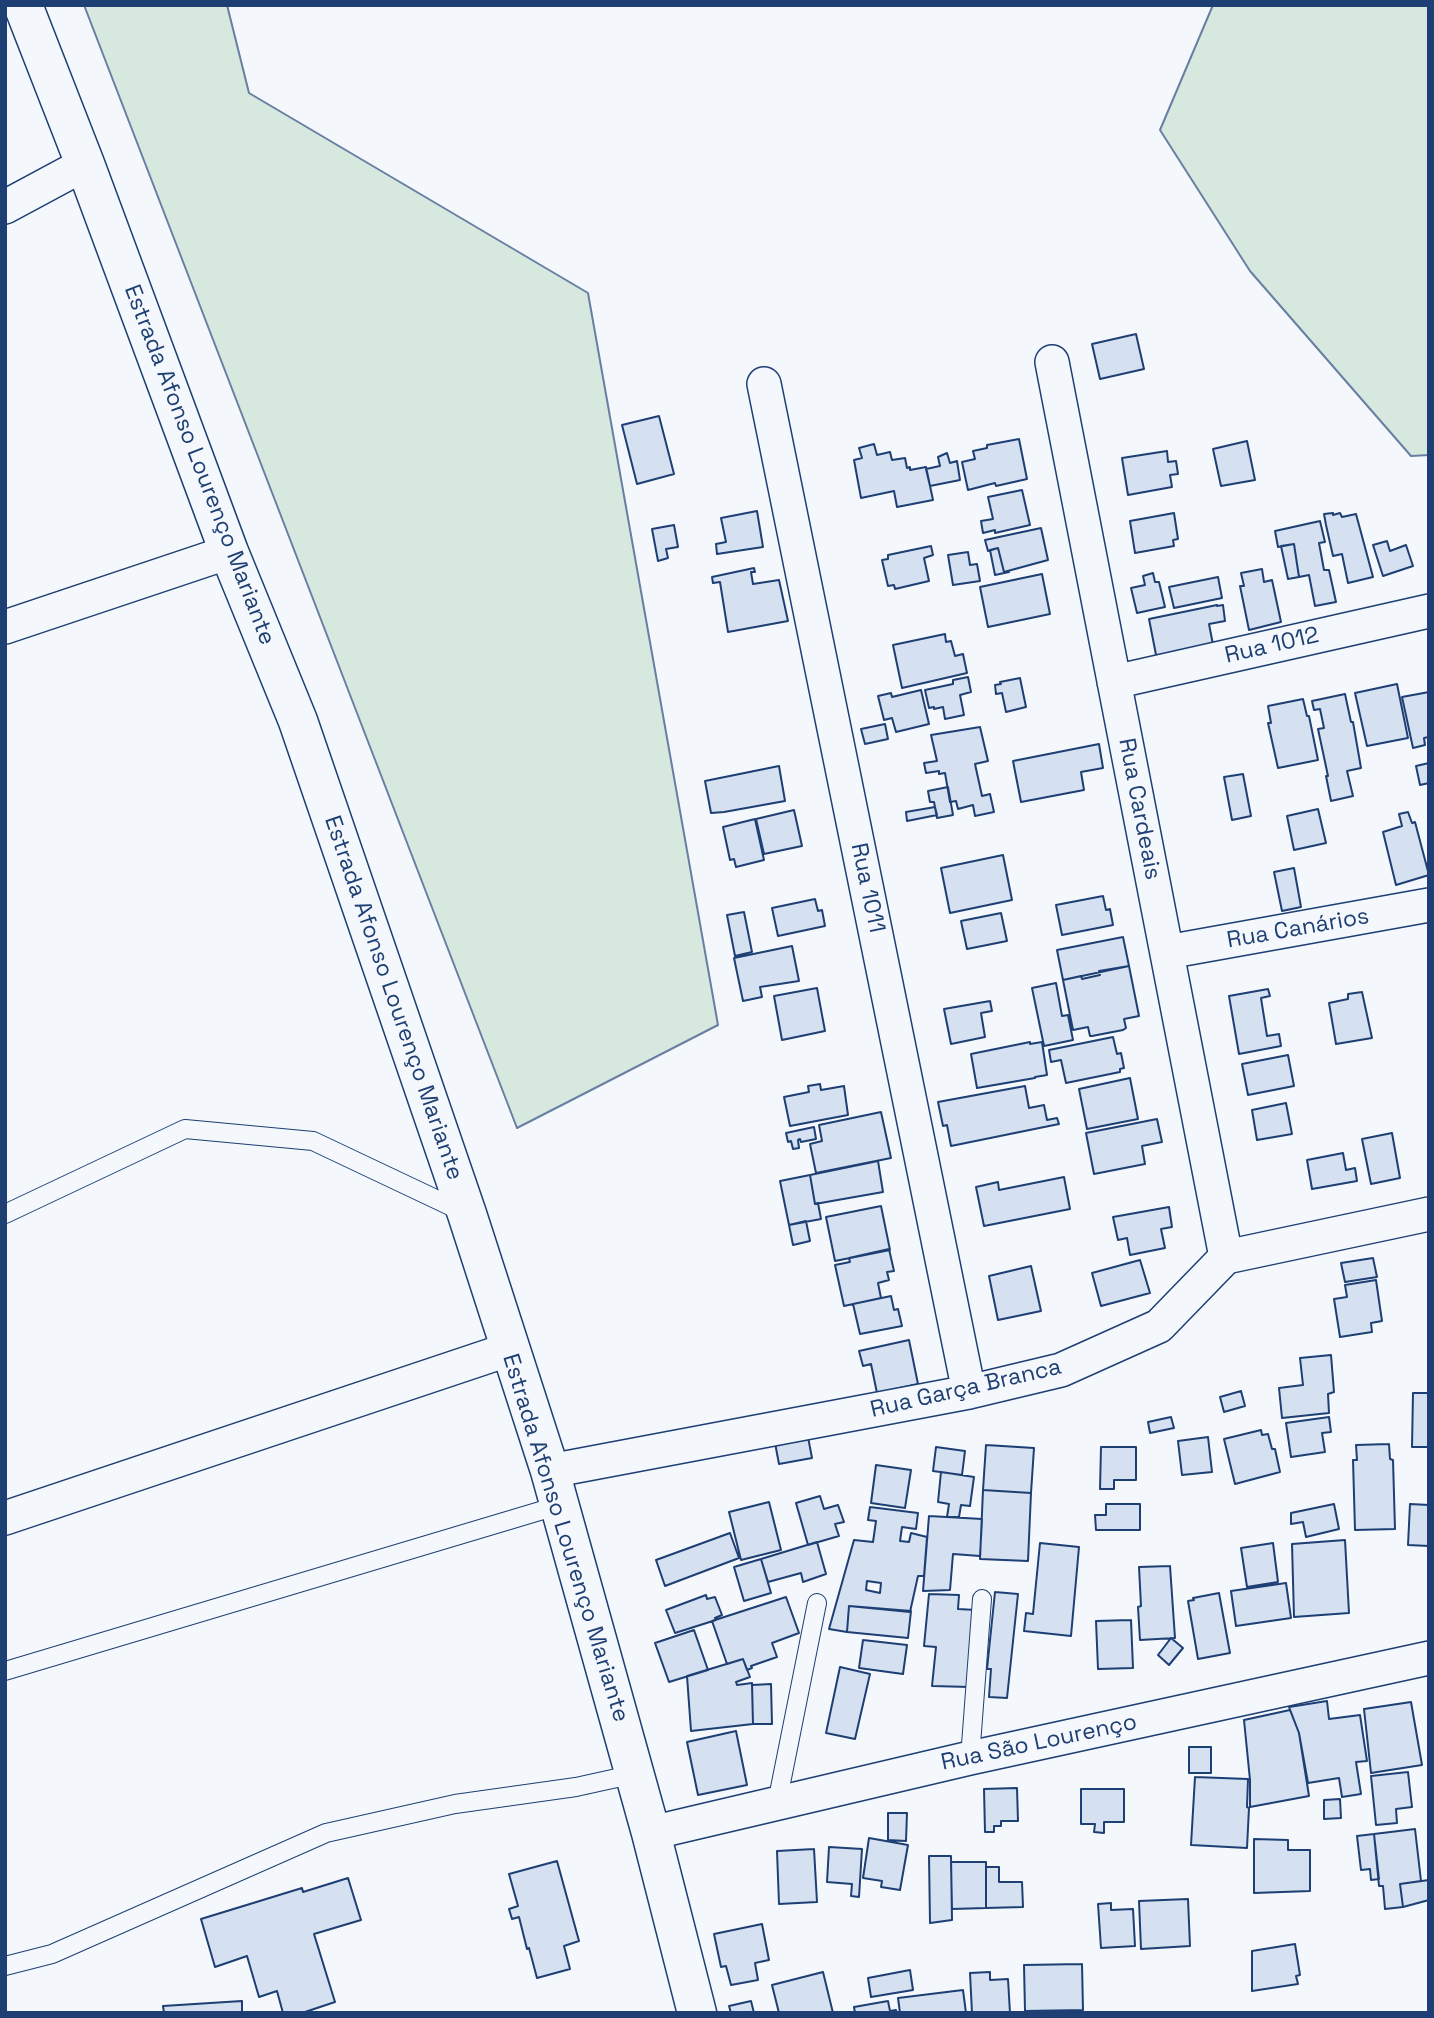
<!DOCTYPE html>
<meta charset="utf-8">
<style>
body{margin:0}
#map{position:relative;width:1434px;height:2018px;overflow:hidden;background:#f4f7fb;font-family:"Space Grotesk",sans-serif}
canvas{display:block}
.frame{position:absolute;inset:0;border:7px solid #1d3f73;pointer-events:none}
</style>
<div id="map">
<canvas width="1434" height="2018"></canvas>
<div class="frame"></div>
</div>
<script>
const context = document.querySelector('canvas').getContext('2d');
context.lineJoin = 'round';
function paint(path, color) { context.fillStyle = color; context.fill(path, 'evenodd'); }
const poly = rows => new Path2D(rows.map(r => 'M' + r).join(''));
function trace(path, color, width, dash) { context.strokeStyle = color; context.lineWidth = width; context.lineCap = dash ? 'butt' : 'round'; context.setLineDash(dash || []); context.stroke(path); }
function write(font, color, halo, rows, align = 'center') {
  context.font = font + ' "Space Grotesk",sans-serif'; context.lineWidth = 5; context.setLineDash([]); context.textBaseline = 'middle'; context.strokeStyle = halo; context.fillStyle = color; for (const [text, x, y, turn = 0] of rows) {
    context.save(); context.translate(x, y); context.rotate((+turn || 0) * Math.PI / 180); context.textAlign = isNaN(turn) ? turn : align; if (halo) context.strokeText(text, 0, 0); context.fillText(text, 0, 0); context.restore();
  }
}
const green = poly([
 [84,5,227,5,249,93,588,293,718,1025,517,1128,84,5],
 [1213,5,1429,5,1429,455,1411,456,1250,271,1160,130,1213,5]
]);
const building = poly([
 [1136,334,1144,369,1100,379,1092,344,1136,334],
 [659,416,674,474,637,484,622,425,659,416],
 [1019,439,1027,479,996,486,995,483,968,490,962,462,975,459,973,451,987,448,987,445,1019,439],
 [1247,441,1255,480,1221,486,1213,449,1247,441],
 [874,444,877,455,890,452,892,460,905,458,907,468,910,467,910,470,926,467,933,500,897,507,894,491,861,498,854,460,862,458,859,448,874,444],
 [1167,451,1168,462,1176,461,1178,474,1170,475,1172,487,1128,495,1122,458,1167,451],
 [947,453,950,463,957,461,960,480,930,486,926,469,940,466,938,457,947,453],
 [1022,490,1030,525,995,533,995,530,983,533,981,521,993,519,988,497,1022,490],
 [757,511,763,547,717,554,716,544,726,542,721,518,757,511],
 [1174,513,1178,539,1173,540,1174,546,1135,553,1130,521,1174,513],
 [1333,513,1333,515,1340,513,1342,517,1356,514,1373,577,1348,583,1342,554,1333,556,1326,525,1324,514,1333,513],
 [1320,521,1325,542,1319,543,1324,570,1329,570,1336,602,1315,606,1309,575,1299,577,1294,544,1278,547,1275,531,1320,521],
 [674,525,678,547,666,549,668,558,658,561,652,529,674,525],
 [1041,528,1048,560,1004,572,998,548,988,551,985,540,1041,528],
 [1387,541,1390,551,1406,545,1413,566,1383,576,1373,545,1387,541],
 [1294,544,1299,577,1288,579,1281,546,1294,544],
 [931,546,933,555,924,558,929,581,895,589,894,585,888,586,882,560,888,559,888,555,931,546],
 [998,548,1004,572,1009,571,1009,572,995,575,990,550,998,548],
 [968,552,970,565,977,564,980,581,953,585,948,555,968,552],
 [754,568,755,572,751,572,753,584,779,580,788,621,728,632,720,582,713,583,712,577,754,568],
 [1262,569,1264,582,1272,580,1281,622,1249,630,1240,586,1244,586,1241,573,1262,569],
 [1153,573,1155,582,1159,582,1165,607,1137,613,1131,588,1145,585,1143,576,1153,573],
 [1042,574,1050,614,988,627,980,587,1042,574],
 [1218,577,1222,598,1174,608,1169,587,1218,577],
 [1217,605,1217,606,1223,605,1225,621,1209,624,1215,655,1158,665,1149,619,1217,605],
 [945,634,946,642,951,641,955,656,963,654,967,673,902,688,893,645,945,634],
 [968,677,971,692,960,695,964,715,945,719,943,707,934,709,934,707,929,708,925,690,953,684,953,680,968,677],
 [1020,678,1026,707,1006,712,1002,693,996,694,995,685,1001,684,1000,682,1020,678],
 [1397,684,1408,738,1367,746,1355,693,1397,684],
 [921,690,929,724,896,732,892,718,884,720,878,696,891,693,892,697,921,690],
 [1429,692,1429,737,1424,738,1425,745,1413,748,1402,697,1429,692],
 [1345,694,1351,722,1353,722,1361,768,1347,771,1353,796,1331,801,1326,776,1328,776,1318,729,1324,728,1320,709,1314,710,1312,701,1345,694],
 [1303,699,1307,716,1309,716,1318,760,1278,768,1268,723,1271,723,1268,706,1303,699],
 [885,724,888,739,865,744,861,729,885,724],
 [980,727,988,761,975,764,982,796,990,794,994,812,975,816,973,805,958,809,956,801,950,802,945,773,939,774,939,771,926,773,924,763,937,761,931,735,980,727],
 [1099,744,1103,768,1081,772,1084,790,1021,802,1013,761,1099,744],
 [1429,763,1429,783,1420,785,1416,766,1429,763],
 [779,766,785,801,724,812,711,813,705,781,779,766],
 [1243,774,1251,816,1232,820,1224,777,1243,774],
 [948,787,953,815,937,818,934,802,930,802,928,791,948,787],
 [935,807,937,815,907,821,906,812,935,807],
 [1318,809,1326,843,1294,850,1287,816,1318,809],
 [794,810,802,846,764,854,756,819,794,810],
 [1408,812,1412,823,1415,822,1429,875,1396,885,1383,832,1402,826,1399,814,1408,812],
 [755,819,764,860,736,867,734,859,730,860,723,827,755,819],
 [1003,855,1012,900,950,913,941,868,1003,855],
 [1294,868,1301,907,1282,911,1274,872,1294,868],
 [1103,896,1106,910,1110,909,1113,925,1062,935,1056,905,1103,896],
 [815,899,818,911,822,910,825,926,778,936,772,908,815,899],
 [744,912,752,952,735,956,727,915,744,912],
 [1001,913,1007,941,967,949,961,921,1001,913],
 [1123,937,1129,966,1063,980,1057,950,1123,937],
 [792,946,799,981,760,987,762,997,743,1001,734,958,792,946],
 [1129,966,1139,1016,1124,1019,1126,1028,1123,1030,1092,1036,1090,1036,1088,1027,1073,1030,1063,980,1081,976,1082,979,1100,975,1099,971,1129,966],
 [1056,983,1062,1016,1068,1015,1073,1040,1044,1046,1032,988,1056,983],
 [817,988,825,1031,782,1040,774,996,817,988],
 [1268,989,1270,996,1261,998,1267,1036,1279,1034,1281,1046,1239,1054,1229,996,1268,989],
 [1362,992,1372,1038,1336,1044,1329,1003,1348,999,1348,994,1362,992],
 [990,1001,992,1011,981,1013,985,1037,951,1044,944,1009,990,1001],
 [1113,1037,1117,1054,1121,1053,1124,1068,1120,1069,1120,1072,1066,1083,1061,1060,1051,1062,1049,1050,1113,1037],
 [1030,1042,1030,1044,1042,1042,1047,1075,1035,1077,1035,1078,977,1088,971,1054,1030,1042],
 [1288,1055,1294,1086,1248,1095,1242,1064,1288,1055],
 [1130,1078,1138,1119,1087,1129,1079,1089,1130,1078],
 [820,1084,821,1090,844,1086,848,1115,790,1126,784,1097,809,1092,808,1086,820,1084],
 [1025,1086,1029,1108,1044,1105,1047,1120,1057,1118,1059,1124,951,1146,947,1125,943,1126,938,1102,1025,1086],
 [1286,1103,1292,1134,1257,1140,1252,1110,1286,1103],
 [881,1112,891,1158,816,1173,810,1144,822,1141,819,1125,881,1112],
 [1157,1119,1162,1142,1142,1146,1145,1164,1094,1174,1086,1133,1157,1119],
 [814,1127,816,1139,801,1142,800,1139,798,1140,799,1148,793,1149,791,1141,788,1142,786,1133,814,1127],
 [1392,1133,1400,1178,1371,1184,1362,1139,1392,1133],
 [1343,1153,1346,1170,1355,1168,1357,1181,1312,1189,1307,1160,1343,1153],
 [878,1161,883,1192,815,1204,810,1175,878,1161],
 [810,1175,815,1204,818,1203,821,1219,789,1225,780,1181,810,1175],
 [1064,1177,1070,1209,984,1226,976,1187,998,1182,999,1190,1064,1177],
 [881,1206,890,1250,835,1261,826,1217,881,1206],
 [1169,1207,1172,1227,1161,1229,1165,1248,1130,1255,1127,1238,1118,1240,1113,1217,1169,1207],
 [806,1221,810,1241,793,1245,789,1225,806,1221],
 [889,1249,894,1271,887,1272,889,1280,878,1283,881,1298,844,1306,835,1265,850,1262,849,1258,889,1249],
 [1373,1258,1377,1277,1345,1282,1341,1263,1373,1258],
 [1140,1260,1150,1293,1101,1306,1092,1273,1140,1260],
 [1031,1266,1041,1311,998,1320,989,1276,1031,1266],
 [1376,1280,1382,1321,1371,1323,1372,1332,1340,1337,1334,1299,1347,1297,1345,1285,1376,1280],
 [891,1296,894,1310,898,1309,902,1326,860,1334,853,1304,891,1296],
 [909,1340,918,1384,877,1393,871,1364,863,1366,859,1351,909,1340],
 [1331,1355,1334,1392,1328,1394,1329,1413,1282,1418,1279,1388,1303,1385,1300,1358,1331,1355],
 [1241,1391,1245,1406,1224,1412,1220,1397,1241,1391],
 [1413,1393,1429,1393,1429,1447,1412,1447,1413,1393],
 [1171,1417,1174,1428,1150,1433,1148,1422,1171,1417],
 [1329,1417,1331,1432,1322,1433,1325,1452,1291,1457,1286,1423,1329,1417],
 [1261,1430,1262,1435,1268,1434,1272,1449,1275,1449,1280,1472,1235,1484,1224,1439,1261,1430],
 [808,1437,812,1458,779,1464,775,1443,808,1437],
 [1208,1437,1212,1472,1182,1475,1178,1441,1208,1437],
 [1389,1444,1390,1459,1393,1460,1395,1529,1355,1530,1353,1460,1357,1460,1356,1445,1389,1444],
 [986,1445,1034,1448,1031,1493,983,1490,986,1445],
 [936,1447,965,1451,962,1475,933,1471,936,1447],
 [1101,1447,1136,1447,1136,1480,1114,1480,1114,1489,1100,1489,1101,1447],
 [876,1465,911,1470,905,1508,871,1503,876,1465],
 [941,1472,974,1477,970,1506,961,1505,959,1517,947,1517,949,1504,938,1502,941,1472],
 [983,1490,1031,1493,1028,1561,980,1559,983,1490],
 [820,1496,824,1509,838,1505,844,1522,835,1524,839,1536,808,1545,796,1503,820,1496],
 [769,1502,781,1550,741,1560,729,1512,769,1502],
 [1106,1504,1140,1504,1140,1530,1096,1530,1095,1515,1106,1515,1106,1504],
 [1334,1504,1339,1529,1306,1537,1303,1522,1291,1524,1291,1513,1334,1504],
 [1410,1504,1429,1505,1429,1546,1408,1545,1410,1504],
 [870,1507,918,1513,916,1529,902,1527,900,1541,909,1542,911,1533,927,1537,924,1576,918,1576,910,1612,849,1606,847,1632,829,1629,854,1540,873,1542,876,1521,868,1520,870,1507],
 [867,1581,881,1583,880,1593,866,1590,867,1581],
 [929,1516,982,1519,980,1556,953,1554,950,1590,923,1591,929,1516],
 [730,1533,739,1558,665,1586,656,1560,730,1533],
 [1345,1540,1349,1613,1294,1617,1292,1544,1345,1540],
 [817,1542,826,1574,803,1582,801,1573,768,1582,761,1559,817,1542],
 [1040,1543,1079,1547,1071,1636,1024,1631,1026,1613,1033,1614,1040,1543],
 [1273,1543,1278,1582,1247,1587,1241,1548,1273,1543],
 [761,1559,771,1593,744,1601,734,1567,761,1559],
 [1170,1566,1175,1638,1140,1640,1138,1607,1141,1606,1139,1567,1170,1566],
 [1286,1583,1291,1618,1236,1626,1231,1591,1286,1583],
 [995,1592,1018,1594,1007,1698,989,1697,991,1669,987,1669,995,1592],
 [1219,1593,1230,1653,1198,1659,1188,1601,1194,1600,1193,1598,1219,1593],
 [929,1594,959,1595,958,1609,976,1610,970,1687,932,1686,936,1647,924,1646,929,1594],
 [706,1595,707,1599,715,1597,722,1615,715,1618,716,1620,675,1633,666,1610,706,1595],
 [786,1597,799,1633,772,1643,777,1657,751,1666,752,1668,747,1670,743,1659,727,1664,712,1621,786,1597],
 [849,1606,911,1611,908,1638,847,1632,849,1606],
 [1131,1620,1133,1668,1098,1669,1096,1621,1131,1620],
 [694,1630,708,1670,669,1682,655,1643,694,1630],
 [1171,1638,1183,1648,1169,1665,1158,1655,1171,1638],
 [863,1640,907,1645,903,1674,859,1668,863,1640],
 [743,1659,750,1677,736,1682,737,1685,752,1683,753,1724,691,1731,687,1676,743,1659],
 [840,1667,870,1674,855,1739,826,1733,840,1667],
 [771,1684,772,1724,753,1724,752,1685,771,1684],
 [1327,1701,1329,1719,1360,1715,1367,1761,1356,1762,1361,1794,1342,1797,1339,1778,1308,1783,1299,1733,1289,1707,1327,1701],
 [1411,1702,1422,1765,1371,1773,1364,1709,1411,1702],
 [1290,1710,1299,1733,1309,1796,1250,1807,1250,1780,1244,1720,1290,1710],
 [736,1731,747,1785,698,1795,687,1742,736,1731],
 [1189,1747,1211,1747,1211,1773,1189,1773,1189,1747],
 [1408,1772,1412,1807,1396,1809,1397,1823,1376,1825,1371,1776,1408,1772],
 [1195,1777,1248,1779,1247,1807,1249,1808,1247,1848,1191,1845,1195,1777],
 [1017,1788,1018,1821,1001,1821,1001,1826,994,1826,994,1832,985,1832,984,1789,1017,1788],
 [1081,1789,1124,1789,1124,1822,1104,1822,1104,1833,1094,1832,1095,1824,1081,1824,1081,1789],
 [1340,1799,1341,1818,1324,1819,1324,1800,1340,1799],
 [888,1813,907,1813,906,1841,888,1840,888,1813],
 [1415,1829,1421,1881,1400,1884,1403,1907,1385,1909,1383,1886,1379,1886,1374,1834,1415,1829],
 [1374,1834,1379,1879,1371,1880,1370,1869,1361,1870,1357,1836,1374,1834],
 [869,1838,908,1845,900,1890,881,1887,882,1881,863,1878,869,1838],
 [1254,1839,1288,1840,1288,1850,1310,1850,1310,1891,1254,1893,1254,1839],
 [829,1847,862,1849,859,1897,851,1896,852,1884,827,1882,829,1847],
 [814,1849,817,1902,779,1904,777,1851,814,1849],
 [929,1856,951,1856,952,1920,930,1923,929,1856],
 [557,1861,579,1941,564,1946,570,1969,537,1978,529,1948,527,1949,519,1917,512,1919,509,1909,518,1906,509,1874,557,1861],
 [951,1862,986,1862,986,1908,952,1909,951,1862],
 [986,1867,999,1867,999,1882,1022,1882,1023,1907,986,1908,986,1867],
 [348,1878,361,1920,314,1934,335,2002,302,2013,283,2013,277,1991,259,1997,247,1956,215,1967,201,1919,302,1888,303,1892,348,1878],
 [1429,1880,1429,1900,1403,1907,1400,1884,1429,1880],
 [1188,1899,1190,1946,1141,1949,1139,1901,1188,1899],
 [1111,1903,1111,1910,1133,1909,1135,1946,1101,1948,1098,1904,1111,1903],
 [762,1924,769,1960,755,1963,758,1980,731,1985,726,1966,721,1967,714,1934,762,1924],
 [1295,1944,1300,1975,1296,1976,1298,1984,1252,1991,1252,1951,1295,1944],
 [1082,1964,1083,2010,1025,2011,1024,1965,1082,1964],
 [910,1970,913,1990,871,1997,868,1978,910,1970],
 [823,1972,833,2013,779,2013,772,1985,823,1972],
 [990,1972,990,1980,1008,1979,1010,2013,972,2013,970,1973,990,1972],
 [963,1990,966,2013,900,2013,898,1998,963,1990],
 [242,2001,242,2013,164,2013,163,2006,242,2001],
 [751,2001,754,2013,731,2013,729,2006,751,2001],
 [888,2001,890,2011,896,2010,897,2013,855,2013,854,2007,888,2001]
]);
const service = poly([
 [5,1214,185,1129,313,1141,463,1212],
 [5,1671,560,1505],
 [970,1758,982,1599],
 [777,1803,817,1603],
 [5,1966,52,1954,326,1833,455,1804,576,1787,635,1774]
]);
const minor = poly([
 [5,207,85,164],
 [1052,362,1226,1257],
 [764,384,969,1392],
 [5,627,229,552],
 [1114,682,1429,611],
 [1167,952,1429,905],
 [550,1471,969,1392,1061,1370,1159,1326,1226,1257,1429,1214],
 [5,1518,510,1349],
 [651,1833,970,1758,1429,1658]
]);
const secondary = poly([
 [23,5,85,164,229,552,298,721,467,1214,550,1471,651,1833,697,2013]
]);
const streetNames = [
 ["Estrada Afonso Lourenço Mariante",199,465,69],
 ["Rua 1012",1272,646,-13],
 ["Rua Cardeais",1139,809,79],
 ["Rua 1011",867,888,78],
 ["Rua Canários",1298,929,-10],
 ["Estrada Afonso Lourenço Mariante",393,998,71],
 ["Rua Garça Branca",966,1389,-13],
 ["Estrada Afonso Lourenço Mariante",565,1538,73],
 ["Rua São Lourenço",1039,1743,-12]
];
paint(green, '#d7e8df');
trace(green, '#687fa3', 2);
paint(building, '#d5e0f0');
trace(building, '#1d3f73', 2);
trace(service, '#1d3f73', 20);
trace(minor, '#1d3f73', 36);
trace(secondary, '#1d3f73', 41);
trace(service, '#f4f7fb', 18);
trace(minor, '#f4f7fb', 33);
trace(secondary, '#f4f7fb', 38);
write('23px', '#1d3f73', '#f4f7fb', streetNames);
</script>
